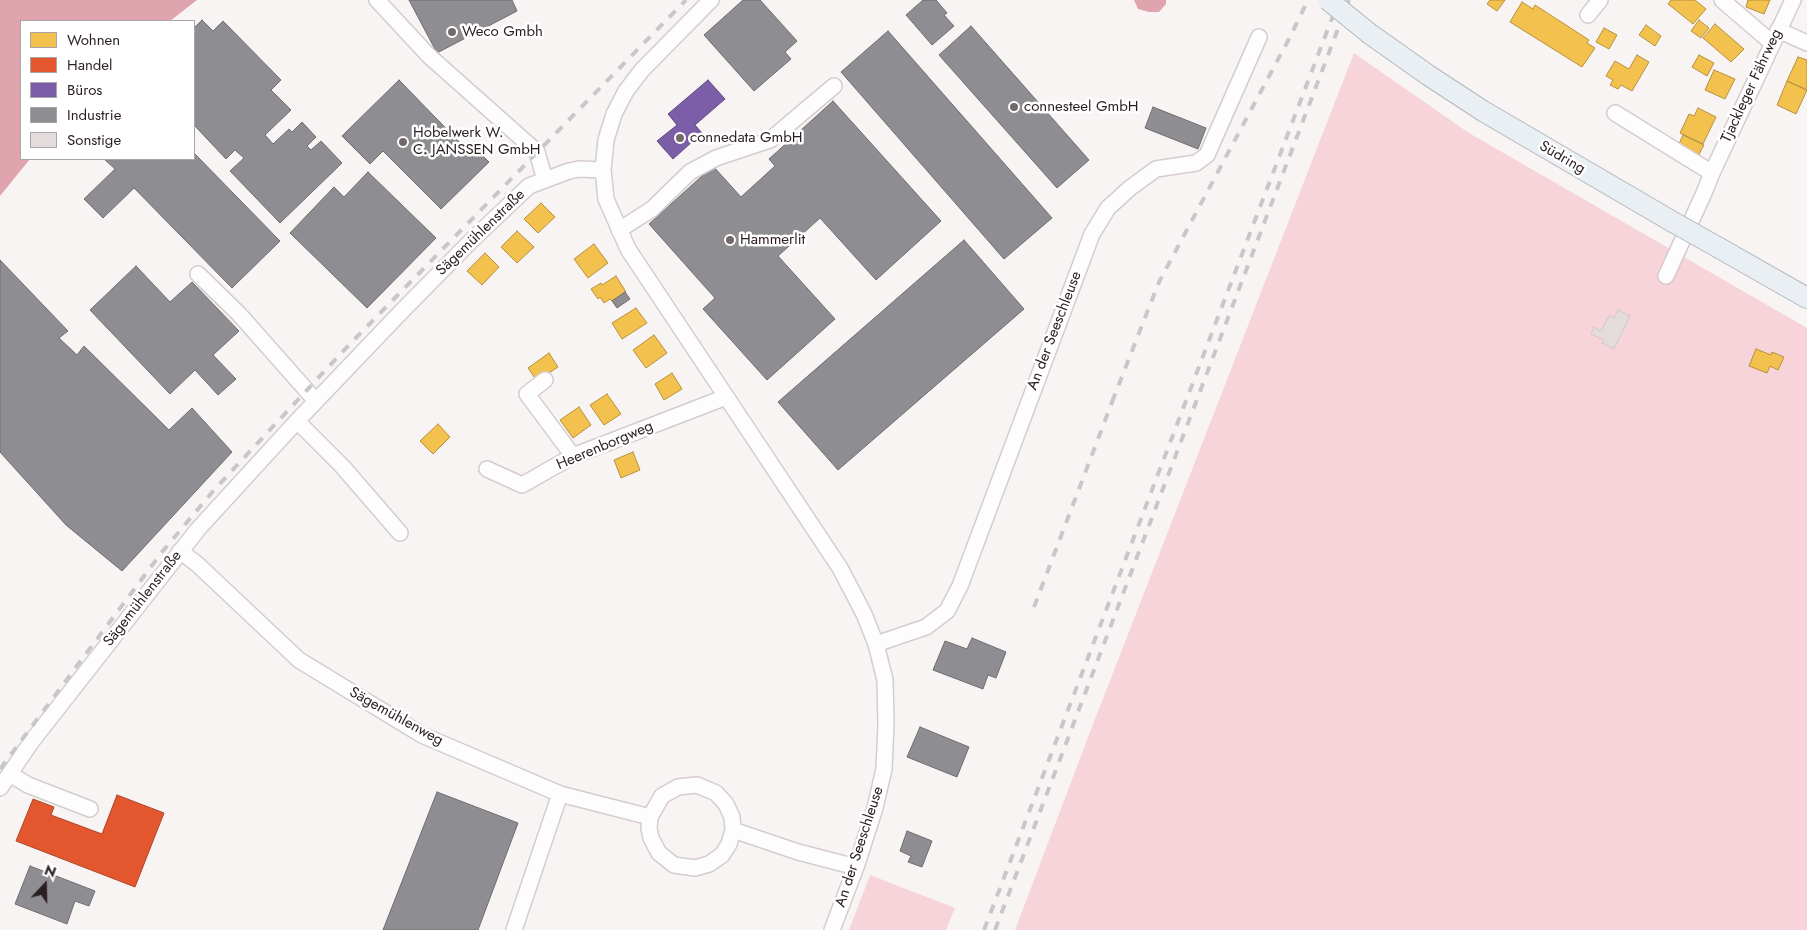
<!DOCTYPE html>
<meta charset="utf-8">
<style>
body{margin:0}
#map{position:relative;width:1807px;height:930px;overflow:hidden;background:#f8f4f4;font-family:Jost,sans-serif}
canvas{display:block}
.legend{position:absolute;left:20px;top:20px;width:175px;height:140px;box-sizing:border-box;background:#fff;border:1px solid #aaa5a6;margin:0;padding:6px 9px;list-style:none;font-size:15px;color:#2b1e20}
.legend li{display:flex;align-items:center;gap:10px;height:25px}
.legend b{width:25px;border:1px solid #aaa5a6}
.north{position:absolute;left:20px;top:860px;width:50px;height:50px;-webkit-text-stroke:4px #fff;paint-order:stroke;rotate:21deg;font-size:14px;font-weight:700;line-height:20px;text-align:center;color:#2b1e20}
.north::after{content:'';display:block;margin:auto;width:18px;height:22px;background:#2b1e20;clip-path:polygon(50% 0,100% 100%,50% 72%,0 100%)}
</style>
<div id="map">
<canvas width="1807" height="930"></canvas>
<ul class="legend">
<li><b style="height:14px;background:#f2c14e"></b>Wohnen</li>
<li><b style="height:14px;background:#e4572e"></b>Handel</li>
<li><b style="height:14px;background:#7b5ea7"></b>Büros</li>
<li><b style="height:14px;background:#8d8d92"></b>Industrie</li>
<li><b style="height:14px;background:#e4dbdc"></b>Sonstige</li>
</ul>
<div class="north">N</div>
</div>
<script>
const context = document.querySelector('canvas').getContext('2d');
context.lineJoin = 'round';
function paint(path, color) { context.fillStyle = color; context.fill(path, 'evenodd'); }
const poly = rows => new Path2D(rows.map(r => 'M' + r).join(''));
function trace(path, color, width, dash) { context.strokeStyle = color; context.lineWidth = width; context.lineCap = dash ? 'butt' : 'round'; context.setLineDash(dash || []); context.stroke(path); }
function write(font, color, halo, rows, align = 'center') {
  context.font = font + ' Jost,sans-serif'; context.lineWidth = 5; context.setLineDash([]); context.textBaseline = 'middle'; context.strokeStyle = halo; context.fillStyle = color; for (const [text, x, y, turn = 0] of rows) {
    context.save(); context.translate(x, y); context.rotate((+turn || 0) * Math.PI / 180); context.textAlign = isNaN(turn) ? turn : align; if (halo) context.strokeText(text, 0, 0); context.fillText(text, 0, 0); context.restore();
  }
}
const green = poly([
 [1354,53,1469,133,1807,328,1807,930,1015,930,1090,732],
 [870,875,955,908,946,930,849,930]
]);
const water = poly([
 [0,0,197,0,170,21,21,21,21,159,30,159,0,196],
 [1134,0,1166,0,1166,4,1159,12,1149,12,1138,9]
]);
const homes = poly([
 [1490,0,1505,0,1497,11,1487,4,1490,0],
 [1671,0,1695,0,1706,9,1693,24,1668,4,1671,0],
 [1748,0,1770,0,1764,14,1746,7,1748,0],
 [1522,2,1533,9,1535,5,1589,40,1587,43,1595,48,1582,67,1510,22,1522,2],
 [1699,20,1709,28,1701,38,1691,31,1699,20],
 [1715,24,1744,49,1731,62,1703,38,1715,24],
 [1646,25,1661,36,1655,46,1639,35,1646,25],
 [1604,28,1617,35,1609,49,1596,42,1604,28],
 [1637,55,1649,62,1632,91,1621,85,1618,89,1610,85,1613,80,1606,76,1615,61,1629,69,1637,55],
 [1699,55,1714,63,1707,76,1692,67,1699,55],
 [1798,57,1807,60,1807,90,1787,81,1798,57],
 [1714,70,1735,79,1725,99,1705,90,1714,70],
 [1787,81,1807,90,1796,114,1777,105,1787,81],
 [1698,108,1716,117,1703,144,1680,133,1689,114,1694,116,1698,108],
 [1683,135,1704,145,1698,156,1678,146,1683,135],
 [541,203,555,217,538,233,524,219,541,203],
 [517,231,534,247,517,263,501,247,517,231],
 [594,244,608,263,588,278,574,259,594,244],
 [485,253,499,267,482,285,467,271,485,253],
 [616,276,626,292,612,301,610,299,604,303,600,297,598,299,591,289,601,283,602,285,616,276],
 [636,308,647,323,622,339,612,323,636,308],
 [654,335,667,353,646,368,633,350,654,335],
 [1756,349,1771,355,1772,352,1784,357,1778,370,1770,366,1767,373,1749,366,1756,349],
 [549,353,558,367,537,381,528,368,549,353],
 [672,373,682,389,664,400,655,384,672,373],
 [607,394,621,414,604,425,590,405,607,394],
 [579,407,591,425,573,438,560,420,579,407],
 [438,424,450,437,433,454,420,441,438,424],
 [633,452,640,470,621,478,614,460,633,452]
]);
const shops = poly([
 [117,795,164,813,135,887,16,841,33,799,54,807,51,815,102,834,117,795]
]);
const offices = poly([
 [708,80,725,99,695,125,702,133,673,159,657,141,677,125,668,114,708,80]
]);
const industry = poly([
 [409,0,512,0,517,11,437,53,409,0],
 [743,0,760,0,797,41,785,52,791,59,754,91,704,35,743,0],
 [923,0,936,0,947,13,944,15,954,26,932,45,906,15,923,0],
 [202,20,213,31,223,21,281,80,271,90,291,110,265,135,273,144,289,129,292,132,302,122,316,137,307,146,311,150,321,141,342,163,280,223,230,171,244,158,235,150,226,159,194,125,194,28,202,20],
 [971,26,1089,160,1057,188,939,55,971,26],
 [888,31,1052,218,1004,259,841,72,888,31],
 [399,80,470,153,475,148,489,162,441,209,383,151,370,164,342,136,399,80],
 [833,101,941,221,876,280,820,218,778,256,835,319,767,380,703,309,715,298,649,224,713,166,741,197,775,166,769,159,833,101],
 [1153,107,1206,128,1198,149,1145,128,1153,107],
 [194,153,280,241,232,288,134,188,103,218,84,199,115,169,104,159,194,159,194,153],
 [368,172,436,238,367,308,290,233,334,187,344,197,368,172],
 [964,240,1024,309,838,470,778,402,964,240],
 [0,260,68,331,59,338,77,355,84,346,169,430,192,408,232,452,122,571,66,525,0,452,0,260],
 [136,266,170,302,192,282,239,331,213,355,236,379,218,395,195,370,170,394,90,310,136,266],
 [625,292,630,299,617,308,612,301,625,292],
 [972,638,1006,652,996,678,988,675,983,689,933,670,945,641,967,649,972,638],
 [920,727,969,747,957,777,907,757,920,727],
 [437,792,518,823,478,930,383,930,437,792],
 [907,831,932,841,922,867,908,862,911,856,900,851,907,831],
 [30,866,95,891,89,906,75,901,67,924,15,904,30,866]
]);
const building = poly([
 [1618,310,1630,316,1614,349,1602,343,1604,340,1591,334,1594,327,1601,331,1609,316,1614,318,1618,310]
]);
const minor = poly([
 [377,0,429,56,537,152,545,180],
 [711,0,642,70,626,91,614,114,606,140,603,170,606,199,628,249,840,568,864,614,876,644,885,680,886,725,884,769,875,808,856,867,832,930],
 [1722,0,1772,43],
 [1588,15,1600,0],
 [1778,30,1807,43],
 [1615,113,1712,173],
 [619,230,652,209,690,172,716,158,770,140,834,86],
 [198,274,239,314,316,401],
 [1666,276,1704,193,1712,173,1793,0],
 [545,380,527,394,573,456],
 [297,421,342,466,400,533],
 [487,469,522,485,573,456,726,397],
 [180,551,197,564,299,660,422,735,560,794,650,817,662,796,678,787,697,785,716,793,726,804,732,817,733,830,729,844,722,855,709,864,695,868,674,865,659,853,651,838,649,828,650,817],
 [876,644,926,627,947,611,960,586,1092,234,1108,208,1130,188,1156,169,1196,163,1207,155,1259,37],
 [10,774,28,785,90,809],
 [0,788,32,741,199,528,297,421,402,311,473,239,529,186,569,171,579,169,603,170],
 [733,830,798,852,856,867],
 [514,930,560,794]
]);
const major = poly([
 [1370,34,1428,75,1483,111,1673,222],
 [1721,249,1807,298]
]);
const rail = poly([
 [1112,402,1159,282,1290,37,1308,0],
 [1034,607,1114,397],
 [0,769,162,552,214,490,346,348,686,0],
 [984,930,1339,0],
 [995,930,1349,0]
]);
const majorBridge = poly([
 [1328,0,1370,34],
 [1673,222,1721,249]
]);
const markers = [
 [452,32,5,"#73696a"],
 [1014,107,5,"#73696a"],
 [680,138,5,"#73696a"],
 [403,142,5,"#73696a"],
 [730,240,5,"#73696a"]
];
const poiNames = [
 ["Weco Gmbh",462,32],
 ["connesteel GmbH",1024,107],
 ["Hobelwerk W.",413,133],
 ["C. JANSSEN GmbH",413,150],
 ["connedata GmbH",690,138],
 ["Hammerlit",740,240]
];
const streetNames = [
 ["Tjackleger Fährweg",1752,86,-65],
 ["Südring",1562,158,30],
 ["Sägemühlenstraße",481,233,-44],
 ["An der Seeschleuse",1055,331,-69],
 ["Heerenborgweg",605,446,-23],
 ["Sägemühlenstraße",143,599,-52],
 ["Sägemühlenweg",396,717,29],
 ["An der Seeschleuse",860,847,-72]
];
paint(green, '#f7d4d9');
paint(water, '#e0a4ae');
paint(homes, '#f2c14e');
trace(homes, '#b69040', 1);
paint(shops, '#e4572e');
trace(shops, '#ac462a', 1);
paint(offices, '#7b5ea7');
trace(offices, '#634b7e', 1);
paint(industry, '#8d8d92');
trace(industry, '#706c70', 1);
paint(building, '#e4dbdc');
trace(building, '#d0c8c9', 1);
trace(minor, '#d5ccce', 18);
trace(major, '#b2b7be', 22);
trace(minor, '#fefdfd', 15);
trace(major, '#eaeff3', 20);
trace(rail, '#c8c7c7', 4, [9, 9]);
trace(majorBridge, '#b2b7be', 22, []);
trace(majorBridge, '#eaeff3', 20);
for (const [x, y, r, color] of markers) { const dot = new Path2D(); dot.arc(x, y, r, 0, 2 * Math.PI); context.fillStyle = color; context.fill(dot); trace(dot, '#fff', 2); }
write('15px', '#2b1e20', '#fff', poiNames, 'left');
write('15px', '#2b1e20', '#fff', streetNames);
</script>
